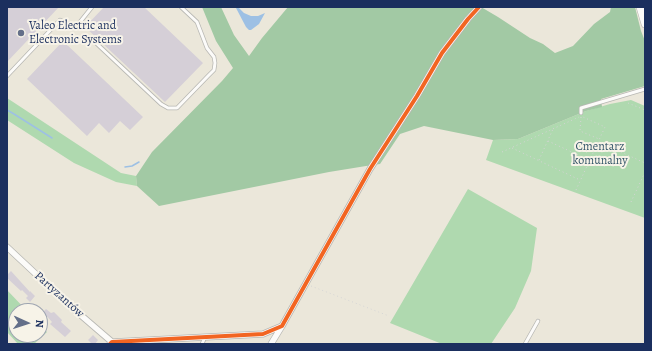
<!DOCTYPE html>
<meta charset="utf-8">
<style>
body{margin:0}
#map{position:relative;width:652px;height:351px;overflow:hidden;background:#ebe7da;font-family:Alegreya,serif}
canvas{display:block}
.frame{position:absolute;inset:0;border:8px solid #1b2f5e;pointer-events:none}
.north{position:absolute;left:8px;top:303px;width:40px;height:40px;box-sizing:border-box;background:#f7f3e8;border:1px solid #9fa5b1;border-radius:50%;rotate:93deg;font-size:11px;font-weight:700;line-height:16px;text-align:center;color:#1b2f5e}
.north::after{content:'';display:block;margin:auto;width:14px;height:18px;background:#646f89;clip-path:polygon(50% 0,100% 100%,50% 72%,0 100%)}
</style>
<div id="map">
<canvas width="652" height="351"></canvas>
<div class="frame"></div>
<div class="north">N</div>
</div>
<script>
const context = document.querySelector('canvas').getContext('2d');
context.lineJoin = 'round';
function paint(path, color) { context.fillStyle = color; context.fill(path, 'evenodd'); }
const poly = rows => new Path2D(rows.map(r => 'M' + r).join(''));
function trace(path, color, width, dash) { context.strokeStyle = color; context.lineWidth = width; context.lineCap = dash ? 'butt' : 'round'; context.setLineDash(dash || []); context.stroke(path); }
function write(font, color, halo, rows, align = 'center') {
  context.font = font + ' Alegreya,serif'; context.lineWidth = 4; context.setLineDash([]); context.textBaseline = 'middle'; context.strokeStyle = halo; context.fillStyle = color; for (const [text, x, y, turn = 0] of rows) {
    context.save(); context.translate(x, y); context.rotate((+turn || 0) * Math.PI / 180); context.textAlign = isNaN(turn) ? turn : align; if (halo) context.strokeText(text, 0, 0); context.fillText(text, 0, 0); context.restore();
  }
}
const green = poly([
 [7,98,121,173,136,176,137,186,116,182,74,163,7,120],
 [631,100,645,106,645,218,486,160,493,140,518,139,586,111,610,104],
 [468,189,537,228,531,271,515,308,491,344,442,344,390,323],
 [7,290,27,311,16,311,16,335,40,335,40,325,47,332,34,344,18,344,7,332]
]);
const forest = poly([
 [202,7,221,7,234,35,249,56,262,38,288,7,481,7,498,17,530,38,543,44,555,53,573,46,594,24,610,12,611,7,635,7,641,31,645,41,645,86,601,99,602,107,586,111,518,139,493,140,424,126,400,134,380,164,366,166,329,172,159,206,137,186,136,176,152,152,222,81,233,68,216,41]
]);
const water = poly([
 [238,7,244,13,251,16,258,16,265,13,259,24,251,30,249,30,246,27,236,8]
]);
const stream = poly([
 [7,110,14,114,52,138],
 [125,167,132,166,139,162]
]);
const building = poly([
 [7,7,59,7,7,62],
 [104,7,144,7,203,63,165,102,85,27],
 [63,41,143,117,130,130,120,121,109,133,99,123,87,136,27,79],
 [11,271,30,292,30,291,35,296,30,302,26,298,28,296,22,290,21,291,7,278,7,275],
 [46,309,51,313,54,312,62,320,61,322,71,331,65,337,50,324,52,322,43,312],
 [93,335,98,340,95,344,92,344,88,340]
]);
const path = poly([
 [628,103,645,110],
 [581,117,580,131,599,139],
 [548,141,589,160],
 [599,142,645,163],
 [512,148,580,180],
 [502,152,579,117],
 [539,160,553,129],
 [576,190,605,127,583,117],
 [631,202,645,172],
 [311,286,389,316]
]);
const service = poly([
 [96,43,161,104,168,108,177,108,208,76,214,70,215,63,214,57,207,48,197,22,181,7],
 [7,76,60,20,76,27,92,7],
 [581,113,581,108,645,89],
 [202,344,205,337],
 [525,344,538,321]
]);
const minor = poly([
 [7,247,69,305,112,342],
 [110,344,112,342,263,334,282,326,370,169,417,96,442,53,468,19,479,7],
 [271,344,282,326]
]);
const tertiary = poly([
 [640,7,645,24]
]);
const bus1 = poly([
 [110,344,112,342,263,334,282,326,370,169,417,96,442,53,468,19,479,7]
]);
const markers = [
 [21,33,4,"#646f89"]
];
const poiNames = [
 ["Valeo Electric and",29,26],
 ["Electronic Systems",29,40]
];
const parkNames = [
 ["Cmentarz",600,147],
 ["komunalny",600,161]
];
const streetNames = [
 ["Partyzantów",59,295,42]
];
paint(green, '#afd9af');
paint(forest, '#a2c9a4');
paint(water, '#9dc0e4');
trace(stream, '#9dc0e4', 1.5);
paint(building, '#d5cfd7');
trace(service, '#b7b7b3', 4.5);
trace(minor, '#b7b7b3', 7);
trace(tertiary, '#b7b7b3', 8);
trace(path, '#d5d5d5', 1, [1, 3]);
trace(service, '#fcfbf9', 3);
trace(minor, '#fcfbf9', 5.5);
trace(tertiary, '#fcfbf9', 7);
trace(bus1, '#f26522', 4);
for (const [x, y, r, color] of markers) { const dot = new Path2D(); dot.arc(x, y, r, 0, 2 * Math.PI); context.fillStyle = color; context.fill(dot); trace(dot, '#f7f3e8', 1.5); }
write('12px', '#1b2f5e', '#f7f3e8', poiNames, 'left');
write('12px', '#34566a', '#f7f3e8', parkNames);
write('12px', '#1b2f5e', '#f7f3e8', streetNames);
</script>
